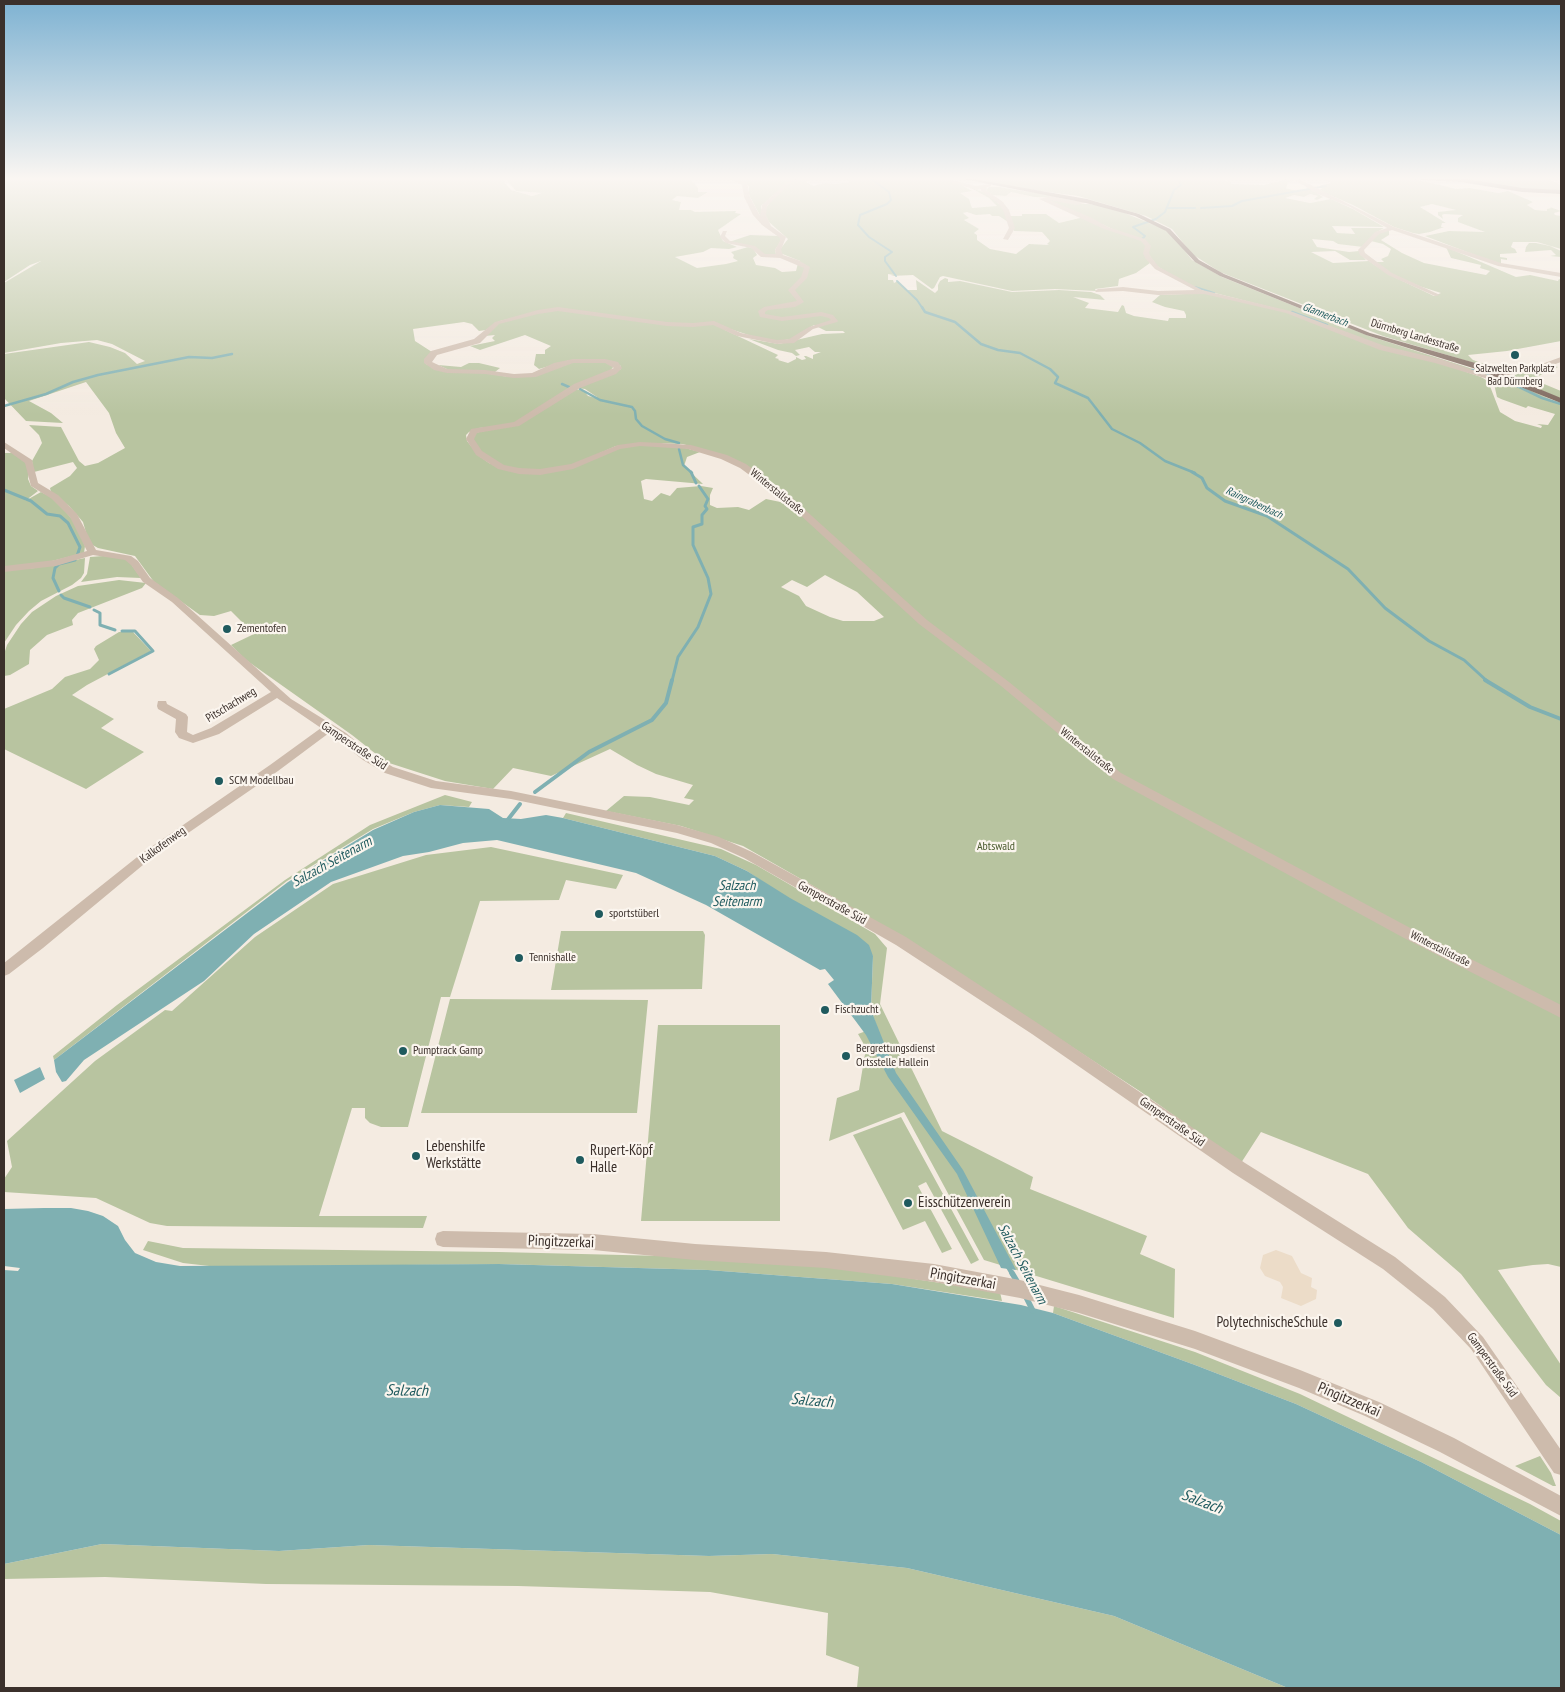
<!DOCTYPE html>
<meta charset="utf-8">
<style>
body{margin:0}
#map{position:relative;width:1565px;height:1692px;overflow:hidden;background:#f4ebe1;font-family:"PT Sans Narrow",sans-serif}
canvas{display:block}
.frame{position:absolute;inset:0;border:5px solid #3b302b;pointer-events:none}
</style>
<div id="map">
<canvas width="1565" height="1692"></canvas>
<div class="frame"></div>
</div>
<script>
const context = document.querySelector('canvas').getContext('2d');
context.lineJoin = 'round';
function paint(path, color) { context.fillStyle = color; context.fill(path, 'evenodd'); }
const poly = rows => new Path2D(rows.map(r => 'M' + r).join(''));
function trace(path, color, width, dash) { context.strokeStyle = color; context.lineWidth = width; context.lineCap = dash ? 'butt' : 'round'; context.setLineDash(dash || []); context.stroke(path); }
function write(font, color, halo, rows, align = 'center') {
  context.font = font + ' "PT Sans Narrow",sans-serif'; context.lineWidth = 4.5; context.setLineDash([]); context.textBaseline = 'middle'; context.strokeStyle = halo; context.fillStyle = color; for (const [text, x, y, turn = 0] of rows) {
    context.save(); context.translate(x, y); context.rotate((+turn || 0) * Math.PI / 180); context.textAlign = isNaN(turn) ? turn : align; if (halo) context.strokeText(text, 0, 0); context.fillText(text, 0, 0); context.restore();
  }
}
const green = poly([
 [4,178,506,178,504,182,511,190,532,196,542,193,516,191,508,182,508,178,690,178,698,188,698,192,708,192,698,198,677,196,672,200,681,202,679,210,691,210,695,212,736,211,735,213,741,214,718,230,723,241,737,247,729,249,711,248,703,252,675,257,697,268,726,264,738,261,733,258,734,255,731,252,748,247,753,248,757,255,753,258,756,265,775,268,782,272,796,271,798,263,800,261,780,253,781,248,788,239,769,222,766,217,765,210,772,198,797,178,807,178,809,180,806,182,813,186,825,183,836,184,850,182,845,178,938,178,958,183,972,191,960,193,969,199,972,208,997,206,989,198,969,187,986,193,1003,207,1008,222,999,216,992,216,990,214,976,215,967,212,963,213,969,218,964,220,979,229,974,233,977,235,977,240,990,249,1016,254,1029,244,1049,245,1047,244,1050,241,1042,232,1014,231,1009,216,1022,216,1022,214,1046,214,1059,223,1084,217,1104,228,1119,232,1046,199,1077,204,1090,204,1115,209,1164,229,1174,237,1192,260,1222,277,1369,336,1492,375,1482,375,1436,360,1389,349,1290,312,1199,289,1172,276,1157,266,1149,255,1149,246,1145,240,1143,241,1146,245,1145,254,1150,263,1136,273,1119,279,1118,286,1095,289,1096,291,1055,289,1012,291,943,276,940,277,934,288,932,289,913,275,891,276,894,275,888,274,888,280,893,280,894,283,898,281,907,290,917,290,916,280,935,293,938,290,938,285,940,281,945,278,948,279,948,282,960,281,1012,292,1059,290,1091,292,1100,295,1105,300,1073,297,1089,303,1085,308,1118,312,1122,305,1124,306,1126,313,1134,316,1168,321,1169,318,1186,318,1186,315,1184,311,1165,307,1152,302,1160,295,1209,293,1288,312,1384,349,1440,363,1481,377,1488,381,1500,412,1515,421,1541,428,1542,426,1537,424,1548,425,1555,414,1528,406,1526,408,1501,399,1497,397,1494,384,1495,380,1507,380,1561,404,1561,1267,1548,1264,1533,1265,1498,1270,1561,1365,1561,1398,1546,1385,1461,1274,1408,1228,1368,1174,1261,1132,1241,1163,1141,1092,903,937,743,846,681,826,606,811,624,796,650,797,689,805,694,800,684,798,693,785,656,774,637,765,610,749,551,776,513,768,493,789,445,781,386,762,352,735,246,660,231,645,254,634,231,611,214,616,200,615,154,582,135,556,98,548,89,543,83,522,69,506,51,492,50,488,70,476,77,468,73,462,34,472,32,461,42,443,39,435,29,425,61,427,79,461,85,466,98,463,125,448,116,433,109,413,86,382,29,401,51,413,63,423,26,421,4,398,4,354,89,342,110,347,125,353,137,364,145,361,112,344,97,340,61,343,4,353,4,283,41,261,30,265,4,282],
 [549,309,550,310,498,323,491,327,485,336,495,335,492,338,495,341,470,346,480,350,525,335,551,346,545,350,545,354,536,354,534,365,539,369,570,360,612,362,621,366,621,369,577,388,585,389,597,397,596,398,588,396,584,391,576,389,517,425,474,433,472,436,473,441,484,456,505,467,540,471,573,465,616,446,654,443,683,444,740,462,764,477,789,499,790,504,766,499,749,510,738,507,717,508,710,505,710,495,713,488,701,486,677,488,670,496,661,493,652,501,644,499,641,481,646,479,703,484,684,466,687,457,700,452,685,448,648,445,622,447,572,468,539,474,505,469,489,463,479,456,467,441,466,435,469,432,479,428,506,426,523,420,581,382,610,371,614,366,607,363,574,362,526,377,509,377,485,373,443,371,426,364,425,359,432,352,415,341,413,329,464,322,472,324,479,331,486,330,500,321],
 [814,325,826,331,843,331,845,333,822,334,779,344,749,339,778,350,792,353,796,356,800,355,795,350,809,347,815,352,821,352,813,355,813,359,806,356,804,356,806,359,802,360,796,357,796,359,788,363,778,360,779,359,775,358,778,355,725,330,727,328,761,339,778,341,791,339],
 [825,575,857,592,884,617,874,621,843,621,830,617,806,606,799,596,781,587,792,580,807,587],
 [732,178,793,178,761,206,761,212,763,221,749,195,749,186],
 [966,178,1213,178,1231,182,1231,184,1264,185,1291,178,1298,180,1288,182,1286,188,1288,189,1299,191,1309,188,1323,197,1317,200,1314,199,1318,196,1310,194,1304,197,1294,195,1285,198,1310,203,1331,199,1353,209,1384,227,1332,226,1337,233,1355,234,1351,228,1384,228,1377,232,1363,247,1338,244,1333,241,1312,239,1317,247,1349,252,1359,251,1366,260,1350,260,1335,251,1311,252,1333,263,1369,261,1390,275,1434,296,1441,293,1419,286,1389,273,1369,258,1362,251,1376,262,1384,262,1381,259,1388,256,1391,249,1383,244,1371,241,1377,234,1386,230,1389,230,1389,235,1381,240,1402,253,1424,263,1486,275,1490,271,1480,268,1481,265,1451,258,1446,247,1516,277,1530,275,1558,281,1559,279,1561,280,1561,341,1507,351,1468,355,1473,360,1505,371,1501,371,1383,336,1220,272,1192,254,1172,229,1146,216,1078,196,1011,187],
 [1322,178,1410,178,1456,189,1470,188,1498,193,1508,191,1533,202,1527,205,1535,210,1547,211,1547,209,1551,208,1550,207,1561,211,1554,213,1555,215,1561,216,1561,249,1537,242,1513,242,1511,247,1515,249,1517,253,1500,254,1500,257,1507,258,1507,260,1501,259,1501,265,1425,236,1449,231,1485,232,1458,222,1458,218,1463,215,1444,214,1442,215,1443,219,1438,215,1438,212,1456,210,1432,204,1420,207,1446,223,1442,223,1441,227,1444,227,1430,232,1419,234,1413,233,1394,227,1353,205,1318,190,1322,189,1320,186,1331,183],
 [1456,178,1561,178,1549,179,1561,185,1561,191,1525,189],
 [989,187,999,187,1066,198,1034,197,1011,192,1006,196,992,195,986,190],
 [750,235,780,236,782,239,775,250,776,254,762,255,756,248,729,242],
 [1529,243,1536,243,1550,246,1561,251,1561,257,1550,256,1556,255,1551,250,1525,252,1526,247],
 [469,363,479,363,500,368,495,372,449,370,438,365,461,367],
 [1552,365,1558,367,1532,379,1561,391,1561,399,1516,379,1513,376,1521,372],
 [4,453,13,453,25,461,29,472,28,479,31,486,38,491,25,501,41,492,53,498,74,521,85,546,84,553,36,565,4,568],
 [103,556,123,558,129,561,141,578,117,577,81,582,87,574,90,557],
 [85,558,84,573,81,578,72,585,41,601,29,611,16,625,4,643,4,570,35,568],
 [119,580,146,583,142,588,78,613,72,620,73,625,47,635,30,650,29,664,10,675,4,676,4,654,7,645,21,624,32,612,56,596,78,586],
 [119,632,133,632,151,651,87,685,72,695,114,719,101,728,144,752,86,789,4,749,4,709,52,689,65,677,90,669,99,660,94,649,96,646],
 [445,795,472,802,469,807,440,805,414,812,373,829,287,881,54,1060,53,1056,117,1005,285,880,370,825],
 [566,813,721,849,756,865,875,934,887,948,880,1004,942,1131,1033,1177,1030,1189,1147,1236,1140,1254,1175,1269,1174,1318,984,1260,904,1112,829,1141,837,1098,859,1090,866,1048,858,1034,877,1027,871,1010,873,956,747,871,715,856,563,818],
 [491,847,623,875,616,889,566,880,559,900,480,901,450,997,441,997,408,1127,381,1127,370,1123,365,1118,365,1108,352,1108,319,1216,427,1216,423,1228,167,1226,150,1223,96,1198,4,1192,4,1179,12,1167,7,1141,95,1061,165,1010,172,1011,255,937,333,884,426,855],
 [561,931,703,931,705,935,702,989,551,990],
 [450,999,648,1000,637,1113,421,1113],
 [658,1025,780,1025,780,1221,641,1221],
 [901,1117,979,1260,971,1264,926,1182,918,1186,952,1249,942,1253,925,1221,903,1230,853,1135],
 [148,1241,183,1248,499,1252,705,1257,816,1264,1000,1292,1002,1301,892,1284,708,1270,499,1264,218,1267,183,1263,143,1250],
 [1054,1306,1195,1352,1300,1394,1530,1504,1561,1521,1561,1535,1421,1462,1296,1404,1195,1365,1053,1313],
 [1540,1456,1551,1473,1556,1486,1553,1486,1515,1466],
 [102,1544,279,1551,369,1545,709,1556,772,1554,907,1568,1114,1616,1288,1688,857,1688,859,1667,826,1655,828,1613,710,1592,518,1586,266,1584,105,1577,4,1579,4,1564]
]);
const plaza = poly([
 [1276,1250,1292,1256,1301,1273,1312,1278,1311,1287,1317,1290,1316,1299,1301,1306,1281,1298,1283,1287,1280,1282,1265,1276,1260,1268,1263,1255]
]);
const water = poly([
 [440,805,489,809,503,818,521,819,546,815,563,818,715,856,747,871,790,898,857,935,869,945,873,956,871,1010,896,1073,963,1170,1016,1270,1001,1268,957,1174,888,1077,866,1035,828,984,834,980,825,969,820,970,706,905,636,873,497,840,463,843,429,852,403,856,331,882,254,934,204,981,84,1060,66,1081,62,1082,56,1072,54,1060,288,882,373,830,414,812],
 [40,1067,45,1079,20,1093,14,1080],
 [44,1208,71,1208,88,1211,103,1216,118,1226,125,1240,135,1253,156,1262,180,1266,499,1264,708,1270,892,1284,1021,1305,1053,1313,1195,1365,1296,1404,1421,1462,1561,1535,1561,1688,1288,1688,1114,1616,907,1568,772,1554,709,1556,369,1545,279,1551,102,1544,4,1564,4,1270,18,1271,20,1268,4,1266,4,1209]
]);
const streamFar5 = poly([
 [870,178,889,192,891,200,887,204,860,215,858,225,869,237,892,252,885,257,885,261,896,276],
 [1167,208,1195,208],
 [1201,208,1232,206,1242,201,1326,186],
 [1142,239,1145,236,1133,227,1156,219,1165,212,1174,190,1181,185,1177,178],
 [897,281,917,300,923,309],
 [1195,287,1214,293]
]);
const streamFar4 = poly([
 [922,307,925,312,955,322,981,344,998,350,1020,353,1050,369,1058,377,1055,383,1088,398,1112,429,1140,443,1165,461,1195,473],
 [1292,312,1327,325],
 [1472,370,1491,375],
 [1511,383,1542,398,1561,404],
 [562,384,569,387],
 [580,389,600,400,632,407,635,411,636,419,642,426,665,439,679,443],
 [4,406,46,394,73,382,98,375,189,357,212,358,232,354],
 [679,449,683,465,692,473]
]);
const streamFar3 = poly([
 [691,472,696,483],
 [1192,472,1202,478,1207,488,1225,501,1267,516,1348,569,1385,608,1429,641,1464,660,1487,681],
 [4,490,31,501,47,514,60,516,68,523,80,547,77,556],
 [59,591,53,578,55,568,59,564,75,560],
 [61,595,64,598,90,607],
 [94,610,100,613,100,625,115,630],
 [109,674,153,651,135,631,122,631],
 [672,681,678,657,698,627,711,594,708,578,693,545,693,527,702,524,702,515,707,509,705,506,708,499,699,486]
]);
const streamFar2 = poly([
 [1485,680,1530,707,1561,719],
 [535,792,589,752,652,720,666,703,672,680],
 [506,822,520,804]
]);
const streamFar1 = poly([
 [1007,1265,1013,1275]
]);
const stream = poly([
 [1012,1273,1018,1283],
 [1026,1297,1033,1311]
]);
const minor = poly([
 [727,178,733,178,747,183,750,197,759,214,762,218,760,215,762,205,791,178,796,178,767,206,766,215,771,226,786,237,781,250,783,255,798,260,810,267,807,278,795,290,804,302,795,307,768,310,765,312,765,314,782,317,821,312,833,315,838,321,837,322,813,329,794,343,777,344,737,336,713,325,693,327,667,326,558,311,538,314,499,324,480,343,437,355,432,362,447,369,485,370,514,374,532,373,554,363,573,359,605,359,618,362,622,368,616,374,580,388,519,426,477,433,474,439,482,451,504,465,519,468,540,469,571,464,618,445,640,442,661,443,691,445,727,455,746,464,792,498,927,620,1009,682,1121,773,1414,930,1561,1005,1561,1018,1404,938,1113,779,1001,686,919,624,786,502,740,468,721,459,688,449,640,446,620,449,573,469,540,475,519,474,498,469,476,455,466,439,471,429,514,422,574,384,614,368,605,363,573,363,536,377,514,378,485,374,447,373,434,370,424,363,424,359,431,351,474,339,495,322,538,310,558,307,667,322,693,323,714,321,741,333,777,340,789,339,809,327,831,320,829,318,821,316,782,321,760,317,758,311,764,307,797,301,788,290,801,277,804,268,780,258,761,257,751,248,726,243,720,237,723,231,727,231,725,236,730,241,755,246,765,254,776,254,775,250,780,241,780,238,762,225,753,215,744,197,742,185,727,178],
 [938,178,946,178,976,186,991,184,991,186,987,187,986,190,1003,202,1009,210,1015,228,1008,240,1003,239,1009,228,1003,210,999,204,981,191,981,189,976,190,938,178],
 [1291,178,1297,178,1394,227,1501,263,1561,273,1561,277,1498,266,1392,230,1379,234,1364,250,1365,253,1392,273,1440,295,1435,296,1388,275,1360,255,1358,250,1375,232,1387,228,1350,207,1318,194,1291,178],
 [1051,196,1076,201,1090,200,1090,202,1076,205,1049,200,1090,217,1108,227,1145,239,1151,246,1149,253,1151,257,1159,267,1202,290,1290,311,1385,346,1440,359,1488,375,1542,364,1561,357,1561,362,1544,368,1488,379,1435,363,1380,350,1286,313,1204,294,1158,295,1123,291,1096,292,1095,291,1098,289,1123,287,1158,291,1195,290,1155,269,1145,258,1143,253,1145,246,1141,241,1104,229,1039,199,1051,196],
 [4,442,32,460,38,483,58,495,77,514,96,550,131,556,138,561,150,578,178,598,291,699,346,733,371,754,393,767,436,781,511,791,677,825,719,837,752,852,906,937,1042,1026,1245,1163,1395,1257,1445,1297,1483,1337,1561,1450,1561,1475,1554,1473,1471,1349,1433,1309,1383,1269,1233,1173,1032,1034,896,945,744,858,711,843,677,833,511,799,431,788,385,773,363,760,329,733,278,771,149,860,43,948,9,974,4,976,4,963,141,854,270,765,321,728,277,698,219,734,193,743,179,738,175,732,176,719,158,709,157,706,158,701,166,701,167,704,186,714,188,717,187,732,193,735,211,728,271,692,172,602,143,582,131,565,125,560,93,555,56,566,4,572,4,566,55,560,87,551,70,517,52,499,31,486,25,463,4,448,4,442],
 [443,1231,593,1234,695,1244,826,1252,934,1264,1020,1280,1079,1295,1195,1331,1300,1370,1379,1402,1454,1438,1561,1496,1561,1516,1440,1452,1365,1416,1299,1388,1195,1349,1079,1313,1020,1298,934,1282,826,1268,695,1260,593,1250,443,1247,437,1245,435,1239,437,1233,443,1231]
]);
const major = poly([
 [958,178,968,178,1087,199,1139,214,1170,229,1199,260,1224,274,1370,333,1479,364,1561,398,1561,403,1473,368,1366,335,1220,276,1195,262,1166,231,1135,216,1086,203,958,178],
 [1419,178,1461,178,1522,188,1561,190,1561,194,1522,192,1461,182,1421,180,1419,178]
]);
const markers = [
 [1515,355,5,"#1f5a5e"],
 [227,629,5,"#1f5a5e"],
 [219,781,5,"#1f5a5e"],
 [599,914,5,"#1f5a5e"],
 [519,958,5,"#1f5a5e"],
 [825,1010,5,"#1f5a5e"],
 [403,1051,5,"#1f5a5e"],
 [846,1056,5,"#1f5a5e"],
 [416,1156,5,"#1f5a5e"],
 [580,1160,5,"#1f5a5e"],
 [908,1203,5,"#1f5a5e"],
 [1338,1323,5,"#1f5a5e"]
];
const farWaternames = [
 ["Glannerbach",1325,315,21],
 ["Raingrabenbach",1254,503,25]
];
const farStreetnames = [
 ["Dürrnberg Landesstraße",1415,336,17],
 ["Winterstallstraße",777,492,39],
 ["Winterstallstraße",1087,751,39],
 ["Winterstallstraße",1440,949,27]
];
const farPoinames = [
 ["Salzwelten Parkplatz",1515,369],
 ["Bad Dürrnberg",1515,382]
];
const poiNames = [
 ["Zementofen",237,629],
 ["SCM Modellbau",229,781],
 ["sportstüberl",609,914],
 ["Tennishalle",529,958],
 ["Fischzucht",835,1010],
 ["Bergrettungsdienst",856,1049],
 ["Ortsstelle Hallein",856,1063],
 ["Pumptrack Gamp",413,1051]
];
const streetNames = [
 ["Pitschachweg",231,705,-31],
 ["Gamperstraße Süd",354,746,34],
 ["Kalkofenweg",163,845,-36],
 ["Gamperstraße Süd",832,903,29],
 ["Gamperstraße Süd",1172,1122,35],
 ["Gamperstraße Süd",1492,1365,54]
];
const parkNames = [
 ["Abtswald",996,847]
];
const waterNames = [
 ["Salzach Seitenarm",332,862,-29],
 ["Salzach",737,886],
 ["Seitenarm",737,902],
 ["Salzach Seitenarm",1022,1264,62]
];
const nearPoinames = [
 ["Lebenshilfe",426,1147],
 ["Werkstätte",426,1164],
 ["Rupert-Köpf",590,1151],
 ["Halle",590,1168],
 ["Eisschützenverein",918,1203],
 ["PolytechnischeSchule",1328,1323,"right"]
];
const nearStreetnames = [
 ["Pingitzzerkai",561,1242,2],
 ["Pingitzzerkai",963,1279,10],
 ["Pingitzzerkai",1349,1400,23]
];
const nearWaternames = [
 ["Salzach",407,1391,1],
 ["Salzach",812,1401,5],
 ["Salzach",1202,1502,21]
];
paint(green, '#b8c4a0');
paint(plaza, '#ecdcc8');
paint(water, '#7fb0b2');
trace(streamFar5, '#7fb0b2', 2);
trace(streamFar4, '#7fb0b2', 2.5);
trace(streamFar3, '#7fb0b2', 3);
trace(streamFar2, '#7fb0b2', 4);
trace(streamFar1, '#7fb0b2', 4.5);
trace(stream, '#7fb0b2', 5.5);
paint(minor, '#cdbbac');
paint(major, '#7d675c');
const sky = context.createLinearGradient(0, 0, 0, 415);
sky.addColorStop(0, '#7eb2d2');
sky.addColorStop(0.43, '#faf6f2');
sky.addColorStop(1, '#faf6f200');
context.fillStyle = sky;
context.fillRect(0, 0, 1565, 415);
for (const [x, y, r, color] of markers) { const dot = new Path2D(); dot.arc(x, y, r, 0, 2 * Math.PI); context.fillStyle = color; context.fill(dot); trace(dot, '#fbf5ee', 2); }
write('italic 11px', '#1f5a5e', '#fbf5ee', farWaternames);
write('11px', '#3b302b', '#fbf5ee', farStreetnames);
write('11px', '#3b302b', '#fbf5ee', farPoinames);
write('12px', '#3b302b', '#fbf5ee', poiNames, 'left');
write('12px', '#3b302b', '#fbf5ee', streetNames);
write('12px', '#4a5a2e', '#fbf5ee', parkNames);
write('italic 14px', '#1f5a5e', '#fbf5ee', waterNames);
write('15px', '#3b302b', '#fbf5ee', nearPoinames, 'left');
write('15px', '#3b302b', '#fbf5ee', nearStreetnames);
write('italic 16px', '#1f5a5e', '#fbf5ee', nearWaternames);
</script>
